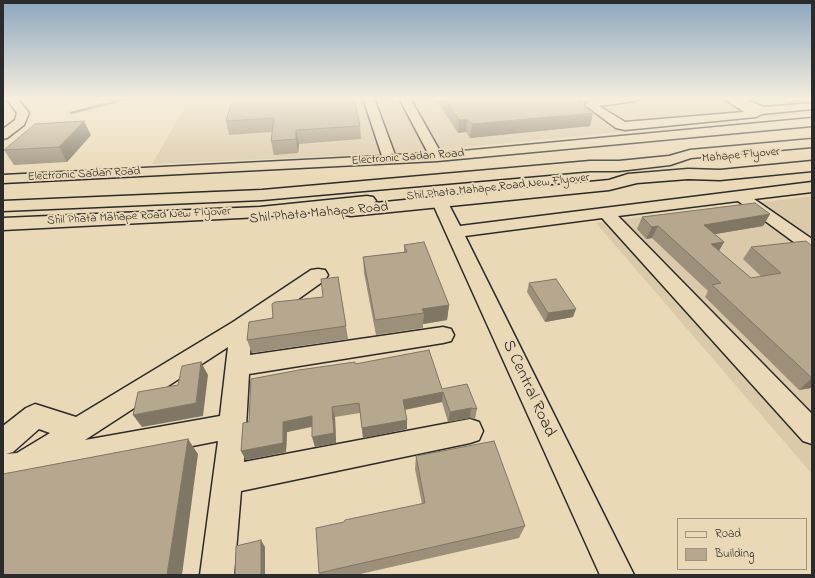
<!DOCTYPE html>
<style>
body{margin:0}
#map{position:relative;width:815px;height:578px;overflow:hidden;background:#ead9b6;font-family:"Indie Flower",sans-serif}
canvas{display:block}
.frame{position:absolute;inset:0;border:4px solid #2b2b2b;pointer-events:none}
.legend{position:absolute;left:677px;top:518px;width:130px;height:52px;box-sizing:border-box;background:#ead9b6;border:1px solid #9e937e;margin:0;padding:5px 7px;list-style:none;font-size:12px;color:#2b2b2b}
.legend li{display:flex;align-items:center;gap:8px;height:20px}
.legend b{width:20px;border:1px solid #9e937e}
</style>
<div id="map">
<canvas width="815" height="578"></canvas>
<div class="frame"></div>
<ul class="legend">
<li><b style="height:5px;background:#ead9b6"></b>Road</li>
<li><b style="height:11px;background:#b5a88f"></b>Building</li>
</ul>
</div>
<script>
const context = document.querySelector('canvas').getContext('2d');
context.lineJoin = 'round';
function paint(path, color) { context.fillStyle = color; context.fill(path, 'evenodd'); }
const poly = rows => new Path2D(rows.map(r => 'M' + r).join(''));
function trace(path, color, width, dash) { context.strokeStyle = color; context.lineWidth = width; context.lineCap = dash ? 'butt' : 'round'; context.setLineDash(dash || []); context.stroke(path); }
function write(font, color, halo, rows, align = 'center') {
  context.font = font + ' "Indie Flower",sans-serif'; context.lineWidth = 4; context.setLineDash([]); context.textBaseline = 'middle'; context.strokeStyle = halo; context.fillStyle = color; for (const [text, x, y, turn = 0] of rows) {
    context.save(); context.translate(x, y); context.rotate((+turn || 0) * Math.PI / 180); context.textAlign = isNaN(turn) ? turn : align; if (halo) context.strokeText(text, 0, 0); context.fillText(text, 0, 0); context.restore();
  }
}
const built = poly([
 [190,98,812,98,812,113,406,153,152,164],
 [812,196,812,474,596,223]
]);
const stream = poly([
 [71,113,129,98]
]);
const minor = poly([
 [6,98,17,98,29,113,24,125,7,138,3,139,3,129,15,120,17,113,6,98],
 [363,98,374,98,395,155,428,153,399,98,410,98,441,153,812,118,812,126,437,161,3,183,3,175,382,156,363,98],
 [605,98,640,98,635,101,599,106,625,122,744,112,723,98,736,98,740,100,744,99,764,107,812,103,812,109,762,114,756,117,625,130,616,128,585,105,589,101,605,98],
 [812,182,812,192,754,199,812,239,812,253,806,251,738,201,618,216,812,414,812,444,803,441,602,218,465,236,634,575,600,575,432,202,434,199,446,199,460,226,812,182],
 [318,269,325,270,328,275,325,280,252,332,250,355,443,327,451,329,454,335,451,341,443,343,249,374,244,462,470,419,479,422,483,431,479,440,470,443,241,491,234,575,200,575,218,441,3,483,3,426,26,408,35,404,76,417,233,322,311,270,318,269],
 [228,347,220,416,85,440,228,347],
 [39,429,50,433,17,453,6,454,13,452,39,429]
]);
const major = poly([
 [812,139,812,147,691,158,670,165,619,171,590,171,262,200,3,211,3,201,262,190,590,161,619,161,669,156,690,150,812,139],
 [812,161,812,171,720,180,688,179,637,183,609,190,351,216,345,215,342,211,344,209,260,217,3,230,3,218,260,207,367,196,373,197,376,201,374,203,609,180,628,174,688,169,720,170,812,161]
]);
const wall = poly([
 [233,98,360,126,361,139,299,144,298,153,274,155,271,141,272,132,229,135,226,121],
 [435,98,594,98,587,101,579,102,593,113,590,126,470,138,466,132,458,133],
 [91,135,67,162,14,165,4,150],
 [770,214,763,226,715,234,724,242,719,251,751,278,762,277,743,259,751,247,812,246,812,389,811,388,799,390,705,297,708,291,652,238,646,239,637,229,642,217],
 [404,245,449,305,447,320,423,324,423,328,376,335,364,273,363,257,404,252],
 [338,277,348,339,252,353,247,340,273,318,323,297],
 [529,283,573,317,545,322,527,292],
 [355,364,442,389,477,409,475,419,470,418,448,422,442,402,405,410,407,420,407,429,363,438,360,413,335,417,336,443,315,447,312,427,287,432,286,452,246,460,241,451,249,422],
 [416,456,525,526,519,538,356,575,320,575,319,573,422,504,415,469]
]);
const shadedWall = poly([
 [563,98,594,98,587,101,562,104],
 [593,113,590,126,470,138,472,124],
 [467,119,466,132,458,133,459,120],
 [84,121,91,135,67,162,59,147],
 [296,130,299,144,298,153,296,139],
 [770,214,763,226,698,237,704,225],
 [658,226,652,238,646,239,652,227],
 [724,242,717,254,711,244],
 [449,305,447,320,423,324,424,313,422,309],
 [576,309,573,317,545,322,548,313],
 [201,362,208,375,203,416,142,427,133,415,196,403],
 [812,378,812,387,811,388,799,390],
 [443,392,442,402,403,410,403,400],
 [332,407,335,417,336,443,315,447,312,437],
 [471,408,470,418,448,422,450,412],
 [312,416,314,426,287,432,286,452,246,460,241,451,283,422],
 [407,420,407,429,363,438,362,428],
 [188,439,198,454,182,575,167,575],
 [261,540,265,547,265,575,261,575]
]);
const building = poly([
 [233,98,354,98,360,126,296,130,296,139,271,141,274,118,226,121,233,98],
 [444,98,574,98,593,113,472,124,467,119,459,120,444,98],
 [84,121,59,147,4,150,35,124,84,121],
 [755,203,770,214,704,225,724,242,711,244,751,278,781,273,751,247,806,241,812,246,812,378,712,285,721,283,658,226,652,227,642,217,755,203],
 [424,242,449,305,422,309,424,313,375,320,363,257,407,252,404,245,424,242],
 [338,277,346,326,247,340,249,322,273,318,272,304,275,302,323,297,321,279,338,277],
 [556,279,576,309,548,313,529,283,556,279],
 [429,350,442,389,467,384,477,409,471,408,450,412,443,392,403,400,407,420,362,428,359,403,332,407,334,433,312,437,312,416,283,422,283,443,241,451,243,423,249,422,251,379,299,370,355,362,355,364,429,350],
 [201,362,196,403,133,415,138,392,178,385,182,366,201,362],
 [188,439,167,575,3,575,3,474,188,439],
 [494,441,525,526,319,573,316,528,344,522,345,520,425,503,416,456,494,441],
 [261,540,261,575,235,575,236,546,261,540]
]);
const farStreetnames = [
 ["Mahape Flyover",741,156,-5],
 ["Electronic Sadan Road",408,158,-4],
 ["Electronic Sadan Road",84,175,-3],
 ["Shil Phata Mahape Road New Flyover",498,188,-6],
 ["Shil Phata Mahape Road New Flyover",139,217,-3]
];
const streetNames = [
 ["Shil Phata Mahape Road",319,214,-5]
];
const nearStreetnames = [
 ["S Central Road",528,389,65]
];
paint(built, '#dacaaa');
trace(stream, '#716a5d', 2.5);
trace(minor, '#2b2b2b', 3);
trace(major, '#2b2b2b', 3);
paint(minor, '#ead9b6');
paint(major, '#ead9b6');
paint(wall, '#9c907b');
paint(shadedWall, '#7f7664');
paint(building, '#b5a88f');
trace(building, '#7f7664', 1);
const sky = context.createLinearGradient(0, 0, 0, 179);
sky.addColorStop(0, '#8ba7be');
sky.addColorStop(0.55, '#f6eede');
sky.addColorStop(1, '#f6eede00');
context.fillStyle = sky;
context.fillRect(0, 0, 815, 179);
write('12px', '#2b2b2b', '#ead9b6', farStreetnames);
write('14px', '#2b2b2b', '#ead9b6', streetNames);
write('17px', '#2b2b2b', '#ead9b6', nearStreetnames);
</script>
